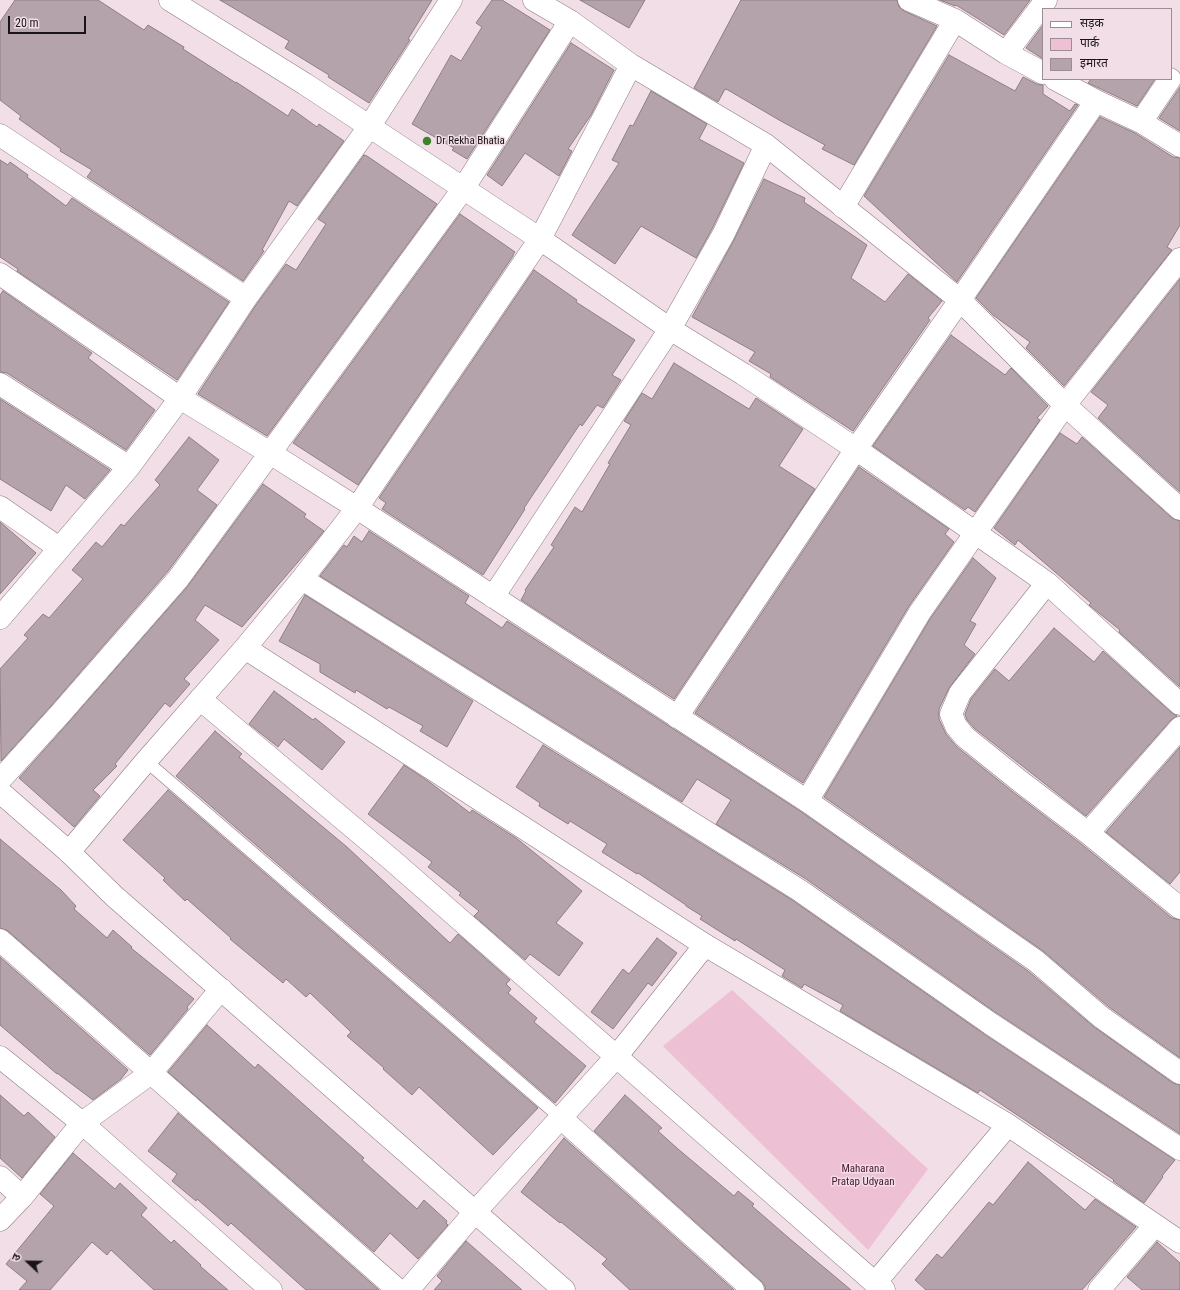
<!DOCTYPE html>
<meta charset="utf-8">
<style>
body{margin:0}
#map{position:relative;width:1180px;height:1290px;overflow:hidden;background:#f1dee6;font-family:"Roboto Condensed","Noto Sans Devanagari",sans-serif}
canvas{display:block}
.legend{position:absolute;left:1042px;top:8px;width:130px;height:72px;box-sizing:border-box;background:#f1dee6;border:1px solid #9b8d93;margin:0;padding:5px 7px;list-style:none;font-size:12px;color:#1a1417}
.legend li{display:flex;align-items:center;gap:8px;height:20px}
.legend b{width:20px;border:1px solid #9b8d93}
.north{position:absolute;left:8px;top:1242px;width:40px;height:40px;-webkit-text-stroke:3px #f1dee6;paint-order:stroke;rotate:292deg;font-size:11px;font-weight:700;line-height:16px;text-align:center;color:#1a1417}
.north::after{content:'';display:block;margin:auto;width:14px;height:18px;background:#1a1417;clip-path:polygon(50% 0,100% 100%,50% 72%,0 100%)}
.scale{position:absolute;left:8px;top:16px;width:78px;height:18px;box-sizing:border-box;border:2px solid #1a1417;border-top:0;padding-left:5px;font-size:12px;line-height:14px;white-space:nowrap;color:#1a1417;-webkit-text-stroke:3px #f1dee6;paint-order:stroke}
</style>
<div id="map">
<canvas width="1180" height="1290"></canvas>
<ul class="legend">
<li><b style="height:5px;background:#fff"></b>सड़क</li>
<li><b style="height:11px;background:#edc0d4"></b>पार्क</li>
<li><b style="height:11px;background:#b5a3ab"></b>इमारत</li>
</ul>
<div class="north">उ</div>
<div class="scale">20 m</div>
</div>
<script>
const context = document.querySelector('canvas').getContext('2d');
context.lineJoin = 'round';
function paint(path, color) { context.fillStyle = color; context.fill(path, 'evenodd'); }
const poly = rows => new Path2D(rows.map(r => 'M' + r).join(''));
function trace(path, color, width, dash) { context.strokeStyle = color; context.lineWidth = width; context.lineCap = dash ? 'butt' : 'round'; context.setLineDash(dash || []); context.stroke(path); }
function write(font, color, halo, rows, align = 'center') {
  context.font = font + ' "Roboto Condensed",sans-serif'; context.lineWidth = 3; context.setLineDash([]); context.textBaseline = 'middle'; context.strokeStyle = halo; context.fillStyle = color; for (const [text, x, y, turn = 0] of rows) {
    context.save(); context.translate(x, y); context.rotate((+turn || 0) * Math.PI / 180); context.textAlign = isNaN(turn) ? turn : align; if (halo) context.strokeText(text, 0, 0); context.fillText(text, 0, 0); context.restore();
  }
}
const green = poly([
 [732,990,928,1169,868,1250,663,1046]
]);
const building = poly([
 [15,0,98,0,144,30,148,25,184,47,183,49,236,83,236,82,288,116,292,109,317,127,319,124,344,141,297,206,289,201,262,250,264,251,243,281,87,177,92,170,60,151,61,149,19,119,21,116,0,100,0,22,15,0],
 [220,0,432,0,408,39,410,40,369,103,328,77,329,75,285,48,289,41,220,0],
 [492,0,502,0,550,30,467,159,452,150,454,148,412,124,451,55,461,61,482,27,476,23,492,0],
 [580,0,645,0,629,28,580,0],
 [741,0,897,0,899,7,904,11,937,26,854,165,822,149,825,145,779,120,728,90,725,89,718,102,694,88,741,0],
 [940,0,1030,0,1004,35,956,5,955,6,940,0],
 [1043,25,1043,59,1026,48,1043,25],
 [571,43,614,70,591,115,568,149,572,151,559,176,525,153,502,186,487,175,571,43],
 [949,55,1015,91,1023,77,1037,84,1043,85,1043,94,1070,111,1075,104,1078,105,957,282,864,196,949,55],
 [1091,79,1155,79,1137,106,1088,83,1091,79],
 [1180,87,1180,131,1159,118,1180,87],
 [651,91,707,124,699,139,744,163,712,229,696,258,641,226,615,264,572,235,619,163,612,160,630,125,633,126,651,91],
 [1100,117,1135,133,1173,157,1180,158,1180,225,1167,247,1172,250,1064,386,1026,348,1030,342,993,315,976,298,1100,117],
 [364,155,367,156,437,204,267,436,198,394,256,305,286,264,296,270,326,224,318,219,364,155],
 [0,160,8,165,10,162,28,175,27,177,66,206,72,198,229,302,177,380,17,271,18,269,0,257,0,160],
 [764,179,805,198,804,202,867,245,851,278,885,302,908,274,942,301,928,318,930,320,853,431,770,377,771,374,749,361,755,352,692,317,734,240,764,179],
 [460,214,515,252,513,255,513,256,358,485,293,443,460,214],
 [534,270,577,300,576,302,635,340,612,375,621,380,603,408,597,405,582,426,580,424,524,508,525,509,483,575,382,509,386,503,379,498,534,270],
 [1180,279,1180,492,1098,418,1108,405,1091,392,1180,279],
 [3,291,92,353,88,358,155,410,126,450,7,373,0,372,0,295,3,291],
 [951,335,1005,375,1011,368,1048,406,1037,418,1040,420,975,512,968,507,965,510,873,446,951,335],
 [674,363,749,409,756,398,803,429,779,466,815,489,674,699,521,600,526,591,525,590,554,547,551,545,575,507,582,512,610,464,608,463,631,425,624,421,642,393,652,399,674,363],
 [0,399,110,470,85,499,66,485,51,511,0,479,0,399],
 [1060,433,1077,444,1082,437,1172,518,1180,521,1180,687,1119,632,1120,630,1089,605,1091,603,1018,540,1015,545,994,528,1060,433],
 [189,437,219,460,197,490,217,505,168,571,51,706,1,761,0,669,28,638,24,635,43,614,49,618,83,579,72,570,96,542,102,547,121,524,124,526,160,485,155,480,189,437],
 [859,467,949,529,945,534,954,542,909,606,803,783,695,713,859,467],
 [263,484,306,514,304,517,324,531,310,548,242,627,205,605,195,620,219,640,184,679,190,684,170,707,165,703,115,764,117,766,93,790,100,796,74,827,19,778,69,722,187,587,263,484],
 [0,522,36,553,0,594,0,522],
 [369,531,469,596,465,603,502,628,507,621,800,811,1028,971,1094,1027,1173,1083,1180,1085,1180,1134,998,1014,806,879,716,824,731,800,697,779,682,802,320,576,344,545,347,547,354,536,362,542,369,531],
 [973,558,996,578,970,621,976,624,964,645,975,654,949,688,939,709,939,719,946,734,957,747,1013,792,1080,843,1172,918,1180,920,1180,1058,1109,1007,1043,951,824,797,930,619,973,558],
 [305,595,473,701,447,747,420,731,423,726,389,707,387,709,356,690,355,693,320,672,320,664,279,641,305,595],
 [1054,628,1094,662,1103,651,1172,713,1177,716,1171,720,1086,816,974,728,967,720,965,714,971,699,995,669,1009,681,1054,628],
 [274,691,313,720,315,718,345,742,322,770,284,739,278,747,249,724,274,691],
 [215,731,242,754,239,757,347,847,450,943,458,934,510,980,506,984,511,989,508,993,537,1018,534,1022,586,1066,555,1103,176,776,215,731],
 [543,745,792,900,984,1034,1175,1160,1162,1176,1163,1177,1144,1203,1113,1181,1114,1180,980,1090,978,1093,840,1011,843,1005,804,984,802,988,782,976,785,970,736,939,735,941,700,919,702,916,686,906,686,905,638,873,637,874,602,852,607,844,570,821,568,824,539,806,540,803,516,787,543,745],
 [1180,747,1180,872,1170,884,1106,832,1180,747],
 [404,765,428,781,470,813,472,810,516,838,582,891,556,923,583,943,559,976,530,954,525,960,474,916,479,911,459,895,461,893,428,867,432,862,368,814,404,765],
 [168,790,538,1108,493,1155,419,1087,412,1095,383,1069,384,1068,347,1036,351,1032,310,993,306,997,286,979,283,983,230,939,231,938,187,899,185,901,163,880,165,878,123,840,168,790],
 [0,839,61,890,76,906,74,909,107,938,113,930,132,947,131,948,194,999,187,1007,188,1009,150,1055,8,931,0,928,0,839],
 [657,938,677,953,652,986,648,983,613,1029,591,1012,623,969,629,974,657,938],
 [0,957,128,1070,121,1079,93,1100,57,1073,57,1074,0,1025,0,957],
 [207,1025,255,1068,258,1064,364,1158,362,1160,417,1209,424,1200,447,1221,446,1223,448,1225,418,1259,390,1233,374,1252,168,1072,207,1025],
 [0,1095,24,1116,28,1112,55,1137,22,1178,0,1158,0,1095],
 [625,1095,662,1128,658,1131,678,1149,734,1196,738,1191,754,1204,752,1206,790,1239,851,1290,765,1290,765,1286,761,1281,594,1131,625,1095],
 [178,1113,379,1290,306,1290,231,1223,228,1226,197,1199,196,1201,172,1181,177,1174,148,1151,178,1113],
 [564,1138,734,1290,630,1290,602,1264,607,1259,561,1222,560,1223,521,1192,564,1138],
 [73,1153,115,1189,120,1183,147,1208,141,1215,171,1243,174,1240,201,1265,200,1266,228,1290,154,1290,111,1250,107,1255,92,1242,50,1290,19,1290,27,1281,6,1264,54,1206,40,1194,73,1153],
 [1028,1162,1085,1210,1095,1199,1136,1227,1082,1290,926,1290,915,1280,937,1254,942,1258,989,1202,993,1205,1028,1162],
 [466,1241,522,1290,434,1290,442,1281,437,1276,466,1241],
 [1157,1242,1180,1263,1180,1290,1142,1290,1127,1277,1157,1242]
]);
const lane = poly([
 [146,761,561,1118]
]);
const street = poly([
 [170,0,305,84,540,239,670,329,743,374,856,449,1047,583,1180,704],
 [534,0,570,21,631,65,766,145,960,300,1065,405,1180,509],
 [909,0,955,20,1006,53,1043,73],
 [1006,53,1046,0],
 [1055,79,1096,101,1141,122,1180,146],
 [1141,122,1170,79],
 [0,135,246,298],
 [843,207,955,20],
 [0,274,180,398,270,453,357,508,807,801,1036,961,1101,1017,1180,1073],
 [0,384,129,467],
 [0,507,59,548],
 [302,579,799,890,991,1024,1180,1149],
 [1047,583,960,693,951,714,956,726,965,737,1021,782,1088,833,1180,908],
 [493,597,670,329,723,235,766,145],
 [0,618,129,467,180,398,246,298,369,127,451,0],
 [245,648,705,945,1008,1125,1180,1242],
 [200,699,393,861,875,1283],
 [677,717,856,449,960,300,1096,101],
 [0,780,60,714,178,579,463,189,570,21],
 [807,801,920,612,1065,405,1180,259],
 [1088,833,1180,728],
 [69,852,146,761,245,648,302,579,357,508,540,239,631,65],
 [0,940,398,1290],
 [0,1057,82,1123,271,1290],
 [561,1118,753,1290],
 [0,1177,22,1197],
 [0,1220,22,1197,82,1123,151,1073,221,989],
 [408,1290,475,1212,616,1057,705,945],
 [884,1290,875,1283,1008,1125],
 [1099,1290,1155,1225]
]);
const secondary = poly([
 [0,792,69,852,114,896,564,1290]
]);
const markers = [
 [427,141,5,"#3d8328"]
];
const poiNames = [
 ["Dr Rekha Bhatia",436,141]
];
const parkNames = [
 ["Maharana",863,1169],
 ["Pratap Udyaan",863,1182]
];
paint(green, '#edc0d4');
paint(building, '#b5a3ab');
trace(building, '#8f7e85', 1);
trace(lane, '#8d7c84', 13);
trace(street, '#8d7c84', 23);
trace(secondary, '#8d7c84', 23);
trace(lane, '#fff', 12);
trace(street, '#fff', 22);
trace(secondary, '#fff', 22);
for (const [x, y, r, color] of markers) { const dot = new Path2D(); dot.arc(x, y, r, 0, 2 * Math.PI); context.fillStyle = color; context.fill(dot); trace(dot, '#f1dee6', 1.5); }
write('11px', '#1a1417', '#f1dee6', poiNames, 'left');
write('11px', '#4a1432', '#f1dee6', parkNames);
</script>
